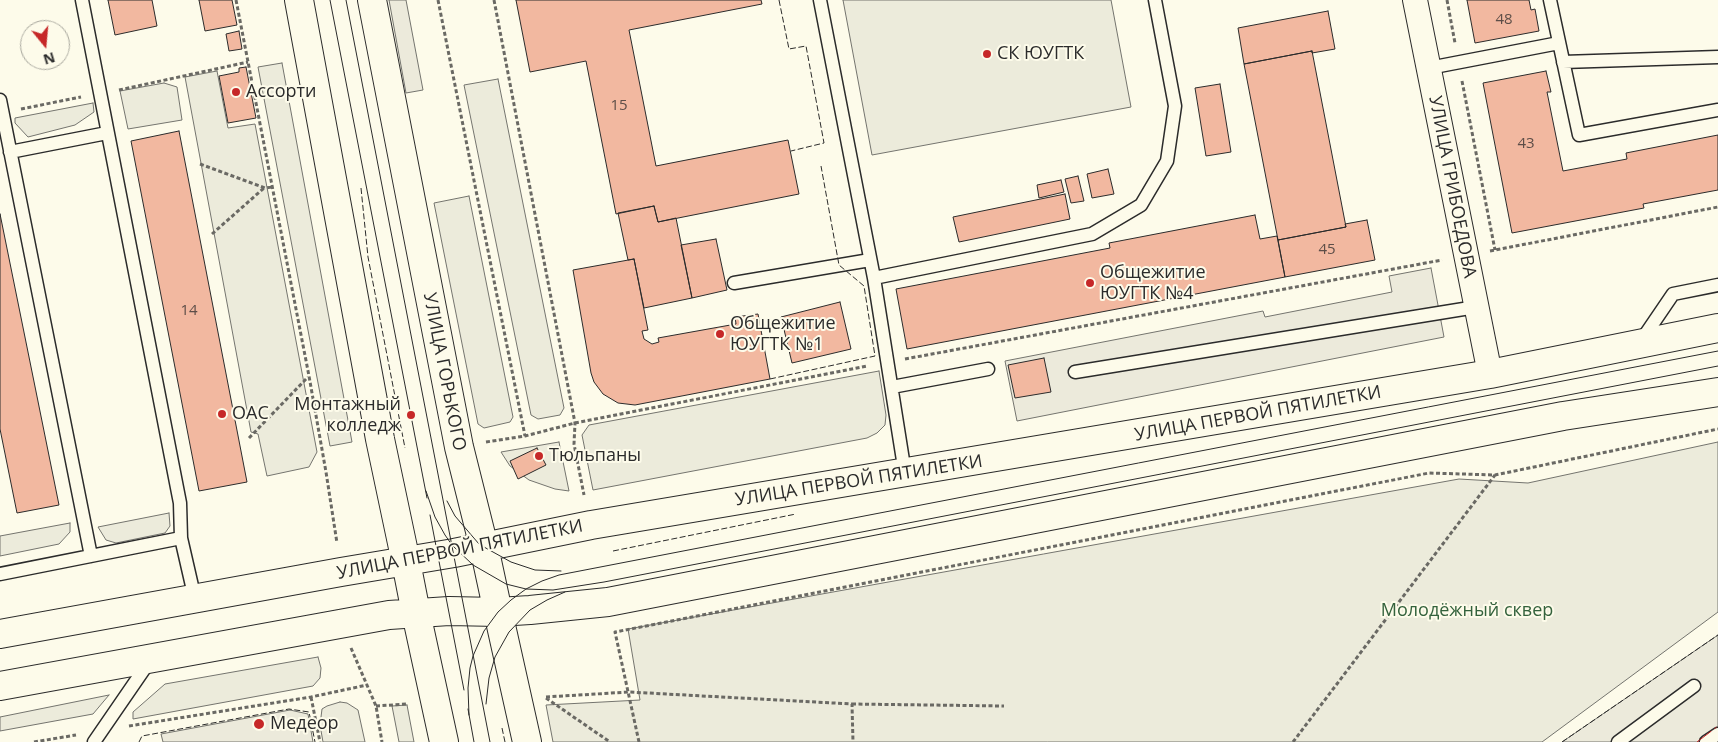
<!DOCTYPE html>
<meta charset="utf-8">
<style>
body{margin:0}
#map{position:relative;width:1718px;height:742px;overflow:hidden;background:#fdfbea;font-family:"Open Sans",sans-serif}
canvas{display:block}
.north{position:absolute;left:20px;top:20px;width:50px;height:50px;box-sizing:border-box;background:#fdfbea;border:1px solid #a9a89e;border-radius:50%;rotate:163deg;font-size:14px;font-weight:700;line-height:20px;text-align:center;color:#2b2b2b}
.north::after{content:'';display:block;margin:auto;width:18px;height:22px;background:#c62828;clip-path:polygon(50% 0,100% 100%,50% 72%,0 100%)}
</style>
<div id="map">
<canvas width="1718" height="742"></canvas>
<div class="north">N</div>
</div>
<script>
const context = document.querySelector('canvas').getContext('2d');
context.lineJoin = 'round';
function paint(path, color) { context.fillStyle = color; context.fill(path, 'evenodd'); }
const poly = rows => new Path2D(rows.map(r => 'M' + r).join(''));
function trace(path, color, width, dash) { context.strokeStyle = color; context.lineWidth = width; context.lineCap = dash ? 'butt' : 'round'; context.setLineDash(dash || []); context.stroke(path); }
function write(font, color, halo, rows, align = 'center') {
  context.font = font + ' "Open Sans",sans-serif'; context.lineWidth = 4; context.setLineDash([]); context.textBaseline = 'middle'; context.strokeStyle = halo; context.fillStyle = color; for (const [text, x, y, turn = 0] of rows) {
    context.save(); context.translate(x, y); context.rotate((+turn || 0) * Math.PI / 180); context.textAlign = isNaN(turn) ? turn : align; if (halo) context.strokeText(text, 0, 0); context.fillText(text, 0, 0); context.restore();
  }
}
const green = poly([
 [843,0,1111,0,1131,107,872,155,843,0],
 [282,63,352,442,330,446,258,67,282,63],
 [217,71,228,128,255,124,317,452,309,467,267,476,258,434,251,432,185,77,217,71],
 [498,79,564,408,560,415,538,419,531,415,464,85,498,79],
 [164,83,177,87,182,120,128,129,120,91,164,83],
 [93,103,94,112,75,125,28,137,15,123,15,118,93,103],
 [469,196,513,417,510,422,484,428,478,424,434,203,469,196],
 [879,371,886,415,885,425,877,433,867,438,593,490,582,435,589,425,879,371],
 [559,442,569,491,555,489,529,480,510,466,501,452,559,442],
 [1718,442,1718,612,1542,742,553,742,546,705,640,700,628,629,1459,479,1528,483,1718,442],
 [169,513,170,526,165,533,116,543,106,540,98,527,169,513],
 [70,523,70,532,59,544,0,556,0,536,70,523],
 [318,657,321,668,320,678,313,686,133,719,133,712,165,684,318,657],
 [109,695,93,714,0,731,0,717,109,695],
 [340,702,347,703,358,710,365,742,323,742,320,725,322,709,327,706,340,702],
 [407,705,414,742,399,742,392,706,407,705]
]);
const parking = poly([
 [389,0,406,0,423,90,406,93,389,0],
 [1431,268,1444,337,1017,421,1005,361,1263,311,1265,317,1392,292,1389,276,1431,268],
 [1718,635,1718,742,1562,742,1718,635],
 [290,710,308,714,313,742,163,742,161,734,290,710]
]);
const building = poly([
 [108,0,152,0,157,26,115,35,108,0],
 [199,0,232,0,237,25,205,31,199,0],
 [516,0,761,0,762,4,629,30,656,166,788,140,799,194,658,222,654,206,616,214,586,61,530,72,516,0],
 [1467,0,1529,0,1531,10,1535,9,1539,31,1475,43,1467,0],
 [1328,11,1335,49,1312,53,1312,51,1244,64,1238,28,1328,11],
 [239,31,242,49,229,51,226,34,239,31],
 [1312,51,1346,227,1278,240,1244,64,1312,51],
 [246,67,256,118,228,123,219,76,239,72,239,68,246,67],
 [1546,71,1551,92,1547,92,1563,171,1627,159,1626,153,1718,135,1718,190,1643,204,1644,208,1512,233,1483,83,1546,71],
 [1220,84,1231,152,1206,156,1195,88,1220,84],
 [179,131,247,482,199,491,131,141,179,131],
 [1108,169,1114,194,1092,198,1087,174,1108,169],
 [1078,176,1084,201,1071,203,1065,179,1078,176],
 [1061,180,1064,192,1039,198,1037,185,1061,180],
 [1065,194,1070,219,959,242,953,217,1065,194],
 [654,206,658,222,676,218,692,298,644,308,634,259,628,260,618,213,654,206],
 [0,214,59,505,17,513,0,429,0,214],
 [1255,215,1260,239,1277,236,1285,277,907,349,896,289,1110,248,1109,243,1255,215],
 [1367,220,1375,260,1285,277,1278,240,1346,227,1345,224,1367,220],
 [716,239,727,290,692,298,681,245,716,239],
 [634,259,648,330,642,331,644,339,652,344,659,342,658,338,736,324,735,317,758,314,770,379,635,405,618,403,603,394,594,382,591,373,573,270,634,259],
 [840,302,851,349,792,363,781,317,840,302],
 [1044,358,1051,392,1015,398,1008,365,1044,358],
 [537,448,546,465,518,479,510,461,537,448]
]);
const path = poly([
 [236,0,309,376,326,472,337,543],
 [438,0,525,436],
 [494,0,575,423,574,444,584,495],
 [1447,0,1455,43],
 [1462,81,1495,250],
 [119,90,248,62],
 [21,109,81,97],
 [200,164,265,188,272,187],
 [212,234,264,188],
 [1490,251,1718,207],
 [905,359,1442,260],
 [249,438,308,377],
 [486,442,525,436,575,423,867,366],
 [351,648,376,706,382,742],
 [311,697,320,742],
 [546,697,629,692,852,704,853,742],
 [546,698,610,742],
 [852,704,1004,706],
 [376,706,407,704],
 [129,726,311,697,367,685],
 [34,742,76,735],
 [639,742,615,632,1429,473,1495,475,1718,429],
 [1293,742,1495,475]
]);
const lane = poly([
 [82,0,180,503,181,538],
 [820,0,874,278,905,473],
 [1550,0,1579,135,1718,110],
 [1563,62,1718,57],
 [1429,68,1559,43],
 [0,100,91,556],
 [10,152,107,133],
 [874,278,1092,234,1141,205,1167,161,1175,106,1155,0],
 [734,283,870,260],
 [1641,341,1673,294,1718,285],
 [1075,372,1476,307],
 [892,387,988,369],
 [0,574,181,538,195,599],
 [94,742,149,662],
 [1618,742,1694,686],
 [1706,742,1718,734]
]);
const street = poly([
 [1415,0,1490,374]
]);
const secondary = poly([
 [299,0,380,439,406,562],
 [372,0,459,447,484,547],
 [498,612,527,742],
 [416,613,444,742]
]);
const primary = poly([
 [484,547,498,612],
 [406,562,416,613],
 [0,634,341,572,454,553,591,525,1490,374,1718,328],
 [0,686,389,615,449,611,498,612,530,610,608,602,1563,416,1718,392]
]);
const tram = poly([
 [330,0,427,498],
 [346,0,490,742],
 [426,491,435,517,445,535,452,545,473,565,506,584,526,589,553,590,604,582,1718,366],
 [447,501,455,516,479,544,484,547,511,562,535,570,561,571],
 [430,515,464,690],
 [486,704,489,678,495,657,509,632,530,610,547,600,565,592],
 [468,709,474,742],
 [469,715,468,688,470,668,473,656,484,631,498,612,511,600,526,589,542,581,559,575,1718,351]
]);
const fence = poly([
 [779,0,789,49,806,46,824,143,791,151],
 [361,188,368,257,405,448],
 [770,379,875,356,864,286,839,265,821,166],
 [613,551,796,514],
 [502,728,505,742],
 [139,742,142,736,289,709,309,712,315,742],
 [1562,742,1718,635]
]);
const power = poly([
 [1697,742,1718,726]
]);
const markers = [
 [987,54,5,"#c62828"],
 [236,92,5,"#c62828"],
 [1090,283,5,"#c62828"],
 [720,334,5,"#c62828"],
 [222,414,5,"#c62828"],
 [411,415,5,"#c62828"],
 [539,456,5,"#c62828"],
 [259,724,6,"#c62828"]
];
const numberNames = [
 ["48",1504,20],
 ["15",619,106],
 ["43",1526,144],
 ["45",1327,250],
 ["14",189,311]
];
const poiNames = [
 ["СК ЮУГТК",997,54],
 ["Ассорти",246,92],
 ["Общежитие",1100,273],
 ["ЮУГТК №4",1100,294],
 ["Общежитие",730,324],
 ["ЮУГТК №1",730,345],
 ["Монтажный",401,405,"right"],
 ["колледж",401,426,"right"],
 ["ОАС",232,414],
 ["Тюльпаны",549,456],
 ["Медеор",270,724]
];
const streetNames = [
 ["УЛИЦА ГРИБОЕДОВА",1452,187,79],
 ["УЛИЦА ГОРЬКОГО",444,372,79],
 ["УЛИЦА ПЕРВОЙ ПЯТИЛЕТКИ",1258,414,-10],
 ["УЛИЦА ПЕРВОЙ ПЯТИЛЕТКИ",859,481,-9],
 ["УЛИЦА ПЕРВОЙ ПЯТИЛЕТКИ",460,550,-11]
];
const parkNames = [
 ["Молодёжный сквер",1467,611]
];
paint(green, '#ecebdb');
trace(green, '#74746e', 1);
paint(parking, '#eceadb');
trace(parking, '#74746e', 1);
paint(building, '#f2b8a0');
trace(building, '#2b2b2b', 1);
trace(lane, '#2b2b2b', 15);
trace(street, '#2b2b2b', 26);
trace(secondary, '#2b2b2b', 30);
trace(primary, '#2b2b2b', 30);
trace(path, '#6a6964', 3, [4, 2.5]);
trace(lane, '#fdfbea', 12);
trace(street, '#fdfbea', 24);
trace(secondary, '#fdfbea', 28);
trace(primary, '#fdfbea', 28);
trace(tram, '#2b2b2b', 1);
trace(fence, '#2b2b2b', 1, [6, 2.5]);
trace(power, '#c62828', 1, [18, 4, 2.5, 4]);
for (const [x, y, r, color] of markers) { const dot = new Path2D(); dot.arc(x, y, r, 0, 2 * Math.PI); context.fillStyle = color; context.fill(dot); trace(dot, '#fdfbea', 2); }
write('15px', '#5d4e48', null, numberNames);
write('18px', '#2b2b2b', '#fdfbea', poiNames, 'left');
write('18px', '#2b2b2b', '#fdfbea', streetNames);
write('18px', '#34623c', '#fdfbea', parkNames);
</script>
